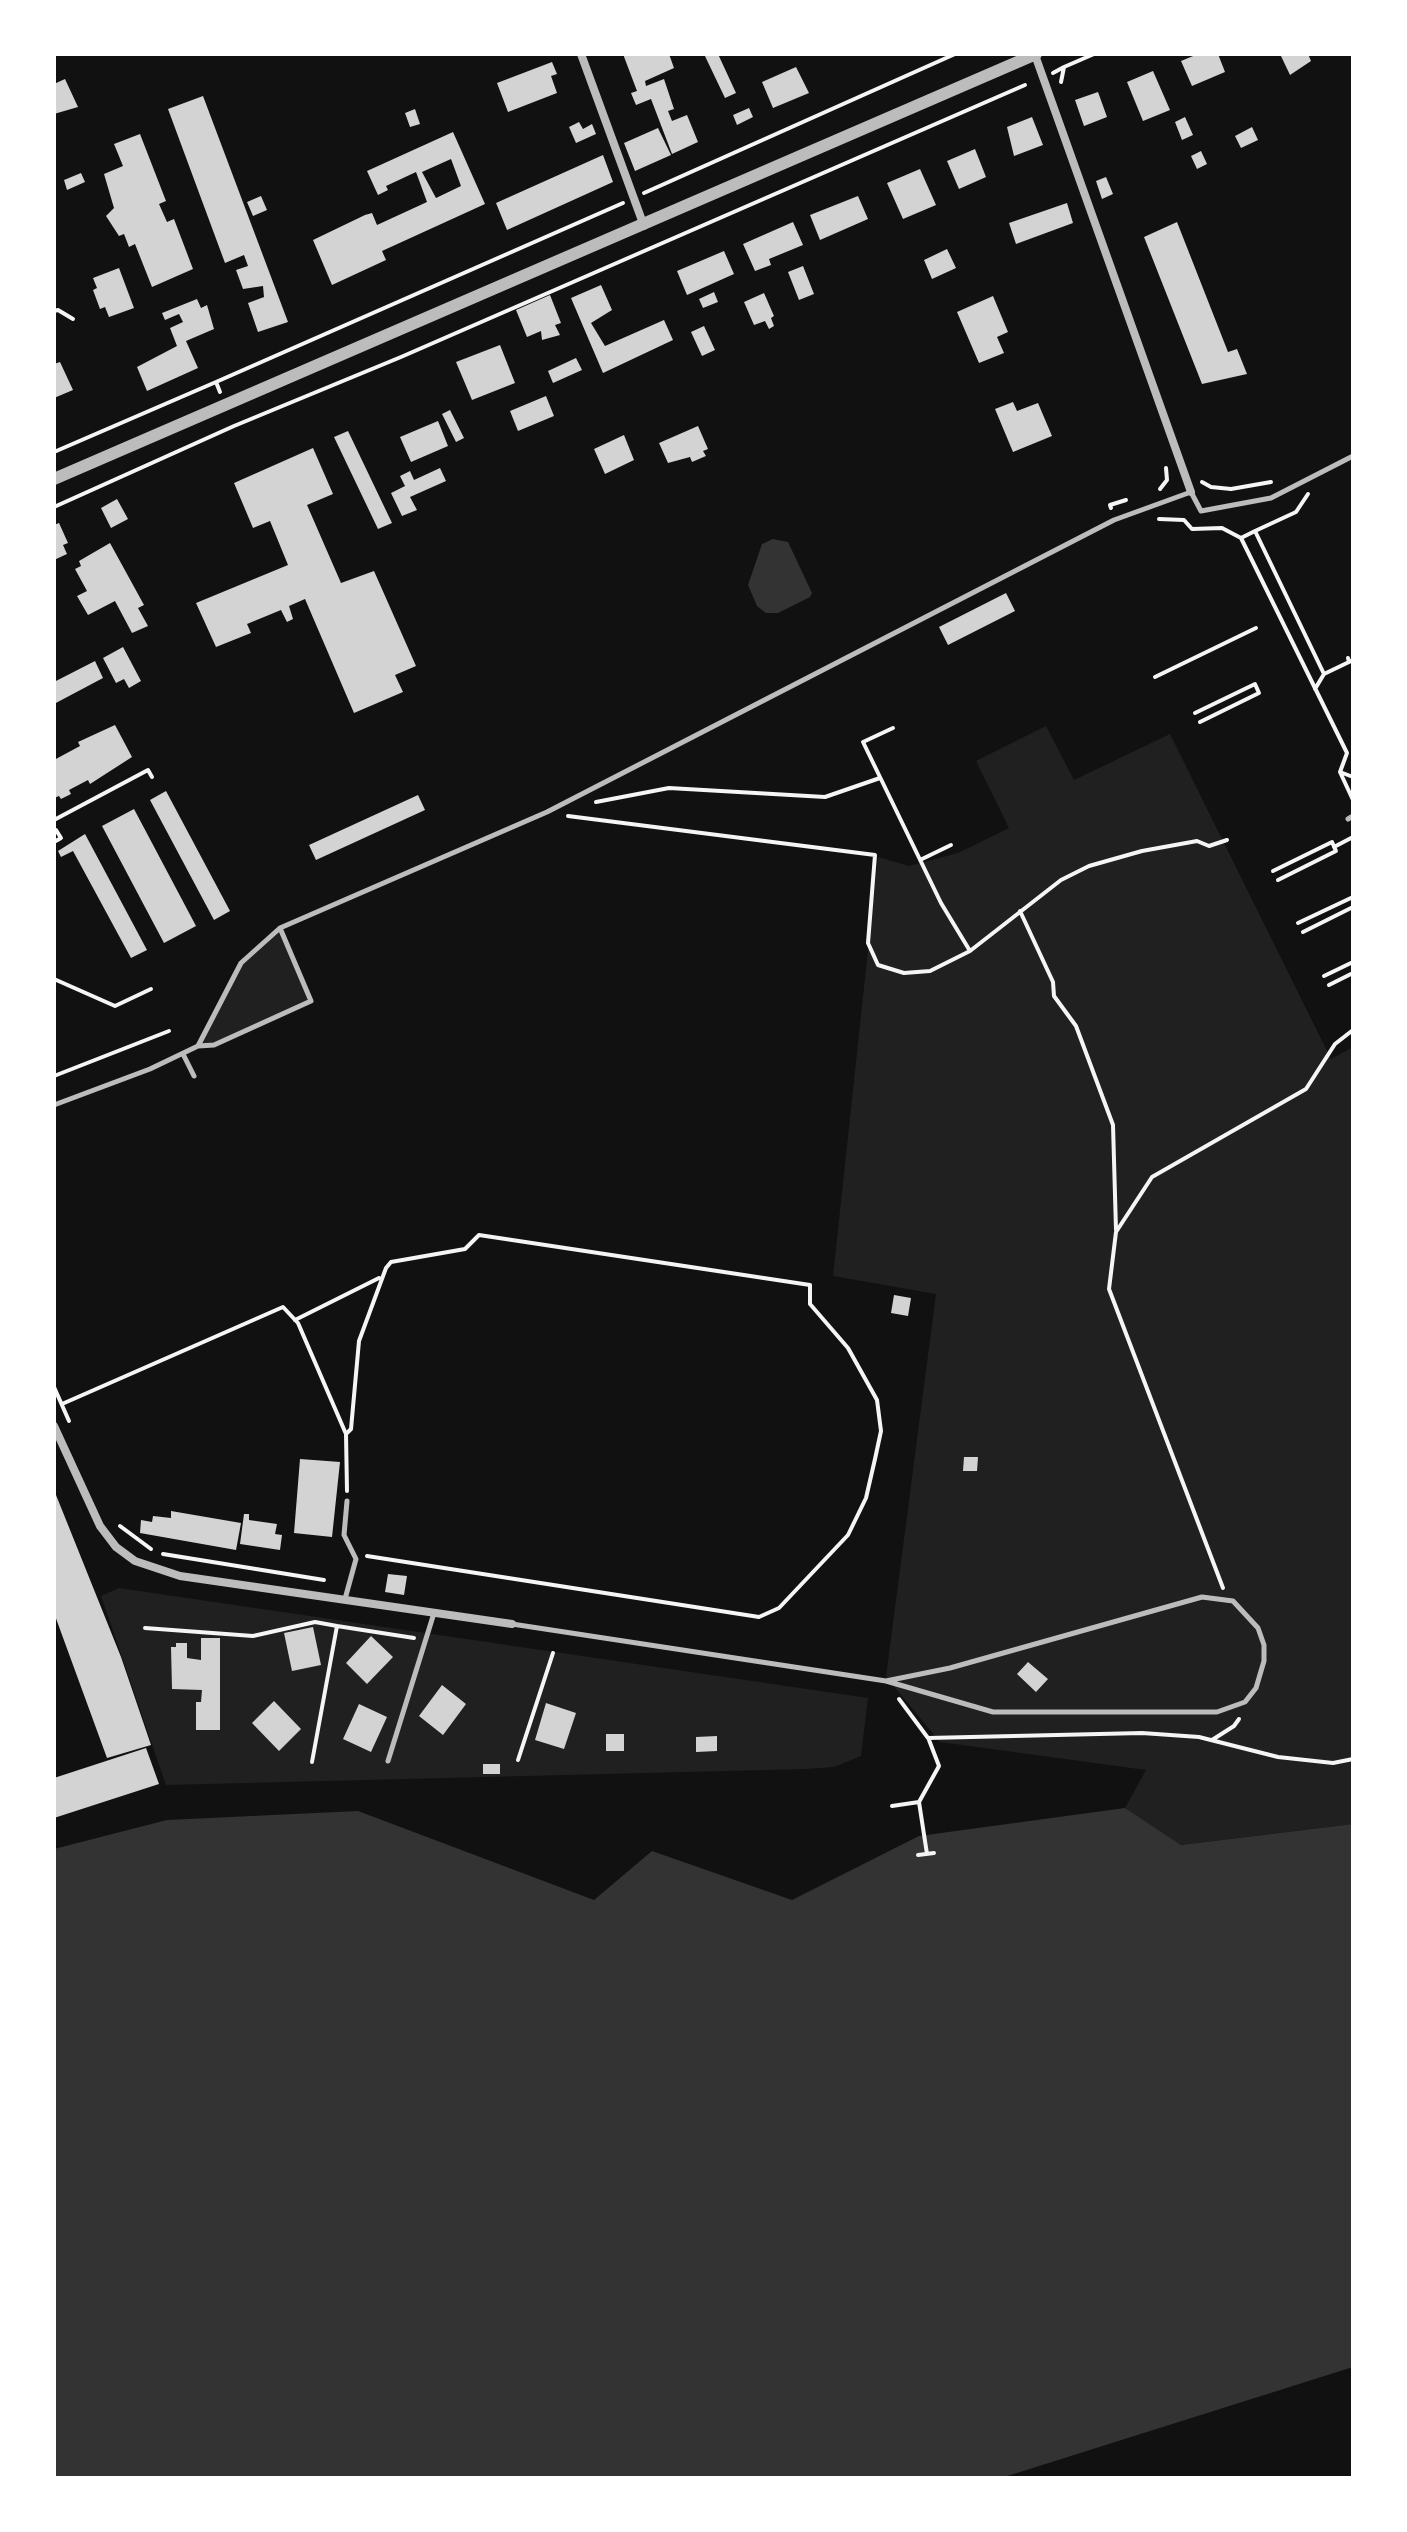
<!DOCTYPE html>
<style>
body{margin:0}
#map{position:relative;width:1407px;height:2532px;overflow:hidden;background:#111;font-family:"Work Sans",sans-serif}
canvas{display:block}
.frame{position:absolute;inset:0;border:56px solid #fff;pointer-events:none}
</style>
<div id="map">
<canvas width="1407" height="2532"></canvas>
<div class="frame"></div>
</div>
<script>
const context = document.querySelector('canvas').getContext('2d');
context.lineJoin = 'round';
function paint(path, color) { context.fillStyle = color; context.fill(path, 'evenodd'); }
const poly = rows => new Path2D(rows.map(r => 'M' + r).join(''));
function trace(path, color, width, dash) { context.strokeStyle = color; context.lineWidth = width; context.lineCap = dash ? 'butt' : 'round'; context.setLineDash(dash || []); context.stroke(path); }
const green = poly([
 [1046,726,1074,780,1170,734,1331,1059,1353,1047,1353,1824,1180,1845,1125,1808,1146,1770,940,1742,886,1677,936,1294,833,1276,878,857,909,866,958,853,1009,828,976,761],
 [280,928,311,1001,214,1045,198,1046,241,963],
 [119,1588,868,1698,861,1756,834,1767,805,1769,166,1785,101,1596]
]);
const water = poly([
 [773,539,788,542,812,593,810,597,778,613,766,613,757,606,748,585,762,544],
 [1125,1808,1181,1845,1353,1824,1353,2367,1001,2478,54,2478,54,1849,167,1820,358,1811,594,1900,652,1851,792,1900,919,1836]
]);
const building = poly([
 [623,54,669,54,674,68,645,81,646,86,664,79,674,109,668,111,672,121,687,115,698,142,672,154,651,99,636,105,631,93,637,91],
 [704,54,718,54,736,93,725,98],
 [1198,54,1218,54,1225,72,1192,86,1181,61],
 [1286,54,1308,54,1311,61,1290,75,1281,56],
 [552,62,557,74,551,76,557,93,508,112,497,83],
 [796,67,809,93,773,108,762,82],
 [1153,71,1170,110,1143,121,1127,82],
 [65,79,78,107,54,114,54,84],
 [1098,92,1107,117,1084,126,1075,100],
 [203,96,288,322,258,332,248,303,264,297,263,286,243,289,236,270,248,266,244,255,225,263,168,109],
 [749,108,753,117,737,125,733,115],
 [415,109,420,124,410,127,405,113],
 [1032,117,1043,145,1014,156,1007,127],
 [1185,117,1193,135,1182,140,1175,122],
 [579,122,583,129,592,124,596,134,576,143,569,127],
 [1252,127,1258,140,1241,148,1235,136],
 [658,128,671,155,635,171,624,143],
 [453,132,485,204,382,251,386,260,332,285,313,240,365,215,372,213,377,225,427,202,416,172,386,186,388,190,378,195,367,171],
 [451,159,461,186,436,198,422,172],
 [140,134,166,201,159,204,167,222,174,219,193,269,152,287,135,244,129,247,124,234,119,236,106,216,114,208,104,174,123,166,114,144],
 [975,149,986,177,959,189,947,161],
 [1201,151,1207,164,1197,169,1191,156],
 [603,155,613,182,507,230,496,203],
 [920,169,936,205,903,219,887,183],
 [81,173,85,182,67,190,64,180],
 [1106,177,1113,194,1102,199,1096,181],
 [261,196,267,210,253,216,247,202],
 [858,196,868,219,820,240,810,215],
 [1067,203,1073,223,1016,244,1009,223],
 [793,222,803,245,769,259,771,265,755,271,743,244],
 [1177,222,1228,352,1237,349,1247,374,1202,384,1144,237],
 [947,249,956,268,932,279,924,260],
 [724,251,734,274,687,295,677,271],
 [803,266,814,294,799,300,788,272],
 [119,268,134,308,109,317,105,307,100,309,93,290,97,288,93,278],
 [601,285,612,310,591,323,605,346,664,320,673,340,603,373,571,298],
 [714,292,718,302,703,308,699,299],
 [764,293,774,316,771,318,774,326,769,329,765,321,754,325,744,302],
 [550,295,561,323,555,325,560,335,542,340,541,331,527,337,516,310],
 [993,296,1008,332,997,337,1004,353,979,363,957,312],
 [197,299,201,308,207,305,214,329,186,341,198,368,147,391,137,367,177,346,170,328,183,322,179,314,165,320,162,313],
 [704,326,715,350,702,356,691,332],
 [500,345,515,383,472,400,456,362],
 [576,358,582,370,553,383,548,371],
 [60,362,73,390,54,398,54,364],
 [546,396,554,416,518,431,510,411],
 [1013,402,1017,411,1038,403,1052,436,1013,452,995,409],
 [450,410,464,438,456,442,442,414],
 [438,421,448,446,411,462,400,437],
 [698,426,708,449,703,451,706,456,692,462,690,457,668,463,659,443],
 [348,431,392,523,378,529,334,437],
 [624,435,634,460,605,474,594,449],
 [313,448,333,494,307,505,341,583,374,571,416,666,395,675,403,692,354,713,305,599,289,606,293,619,287,622,281,610,247,624,251,633,216,647,196,603,288,565,270,521,253,528,234,483],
 [440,468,446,481,410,497,417,510,402,516,391,493,405,486,400,476,410,471,414,480],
 [117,499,128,519,111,528,101,508],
 [59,523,68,543,63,545,67,554,54,560,54,525],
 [110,543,144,605,138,608,148,626,132,633,115,601,88,615,77,596,87,591,75,569,81,566,79,561],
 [1006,593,1015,611,948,645,939,627],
 [123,647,141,681,129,688,124,679,116,683,103,658],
 [95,661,103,678,54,704,54,682],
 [115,725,132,757,90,784,88,780,69,790,71,794,61,799,59,796,54,798,54,760,80,746,78,742],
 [166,791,230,911,214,920,150,800],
 [418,795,425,810,316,860,309,845],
 [134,809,196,926,164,943,102,826],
 [85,834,147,950,131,958,73,851,61,857,58,851],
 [894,1295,911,1298,908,1316,891,1313],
 [964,1457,978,1457,977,1471,963,1471],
 [300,1459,340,1462,332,1537,294,1533],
 [54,1490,121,1657,151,1745,107,1758,54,1613],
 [171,1511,241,1523,236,1550,140,1533,141,1520,152,1522,153,1516,171,1518],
 [244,1514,249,1514,249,1520,277,1524,275,1534,282,1535,280,1550,240,1544],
 [388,1574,407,1576,404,1595,385,1592],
 [313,1627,321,1665,292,1671,284,1633],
 [371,1636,393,1657,367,1684,346,1663],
 [201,1638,220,1638,220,1730,196,1730,196,1702,201,1702,202,1690,172,1689,171,1647,176,1647,176,1643,187,1643,187,1658,201,1660],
 [1028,1662,1048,1679,1036,1692,1017,1674],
 [442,1685,466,1704,443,1735,419,1716],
 [274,1701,301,1729,279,1751,252,1723],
 [546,1703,576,1713,564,1749,535,1740],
 [359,1704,387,1717,371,1752,343,1739],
 [606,1734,624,1734,624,1751,606,1751],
 [717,1736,717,1751,696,1752,696,1737],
 [146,1748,159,1784,54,1818,54,1778],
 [483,1764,500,1764,500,1774,483,1774]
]);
const path = poly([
 [1064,67,1094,54],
 [1053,73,1064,67,1061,82],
 [644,193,955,54],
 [54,311,58,310,73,319],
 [216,382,623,203],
 [234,426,401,357,1025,85],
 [54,452,216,382,220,392],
 [1202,482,1211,487,1231,489,1271,482],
 [1160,489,1167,480,1166,468],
 [54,507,234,426],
 [1111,508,1110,505,1126,500],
 [1159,519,1184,520,1192,529,1222,528,1241,538],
 [1255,531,1296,512,1308,494],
 [1348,658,1349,662,1353,660],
 [1349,662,1324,674,1255,531,1241,538,1347,753,1340,772,1353,800],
 [1155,677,1256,628],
 [1315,689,1324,674],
 [1195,713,1255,684,1259,693,1200,722],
 [893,728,863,742,941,903,970,951],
 [1340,772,1353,777],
 [596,802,669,788,825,797,880,778],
 [568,816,875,855,868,943,878,965,904,973,930,971,970,951,1061,880,1089,866,1142,851,1197,841,1209,846,1227,840],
 [54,820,148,770,152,777],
 [54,842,61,838,56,830],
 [1334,847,1353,837],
 [920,860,951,845],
 [1273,871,1332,842,1336,851,1278,880],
 [1020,911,1053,982,1054,996,1076,1026,1113,1125,1116,1230],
 [1298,923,1353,897],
 [1303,932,1353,907],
 [1324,976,1353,962],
 [54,979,115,1006,151,989],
 [1329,985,1353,973],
 [54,1076,169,1031],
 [295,1320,379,1278],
 [54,1387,69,1421],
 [62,1404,283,1307,298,1323,346,1434,347,1491],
 [346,1434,351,1429,359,1341,386,1268,391,1262,465,1249,479,1235,810,1285,810,1304,848,1348,877,1400,881,1431,875,1459,866,1498,848,1535,779,1608,759,1617,367,1556],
 [120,1526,151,1549],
 [163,1554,324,1580],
 [1223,1588,1109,1289,1116,1232,1152,1177,1306,1089,1335,1044,1353,1030],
 [337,1626,414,1638],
 [145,1628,253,1636,315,1622,337,1626,312,1762],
 [899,1699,928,1738,1142,1733,1199,1737,1278,1757,1333,1763,1353,1759],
 [1212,1740,1234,1726,1239,1719],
 [518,1760,553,1653],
 [919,1802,939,1766,929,1740],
 [892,1806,919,1802,927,1854],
 [918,1855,934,1853]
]);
const service = poly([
 [1348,819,1353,816],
 [198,1046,214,1045,311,1001,280,928],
 [183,1054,194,1076],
 [54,1105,150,1069,198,1046,241,963,280,928,547,812,1114,520,1191,492,1201,511,1271,498,1353,456],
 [345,1599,356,1559,344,1535,347,1501],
 [512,1624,886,1681,950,1668,1202,1597,1233,1601,1258,1628,1264,1645,1264,1661,1256,1688,1245,1702,1217,1712,993,1712,886,1681],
 [388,1761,434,1613]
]);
const minor = poly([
 [581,54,644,226],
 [1035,55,1191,492],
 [54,1426,100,1526,116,1547,135,1561,180,1576,512,1624]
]);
const tertiary = poly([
 [54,479,1036,54]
]);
paint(green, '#202020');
paint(water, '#333');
paint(building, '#d3d3d3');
trace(path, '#f5f5f5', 4);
trace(service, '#bcbcbc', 5);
trace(minor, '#bcbcbc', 8);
trace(tertiary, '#bcbcbc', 12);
</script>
